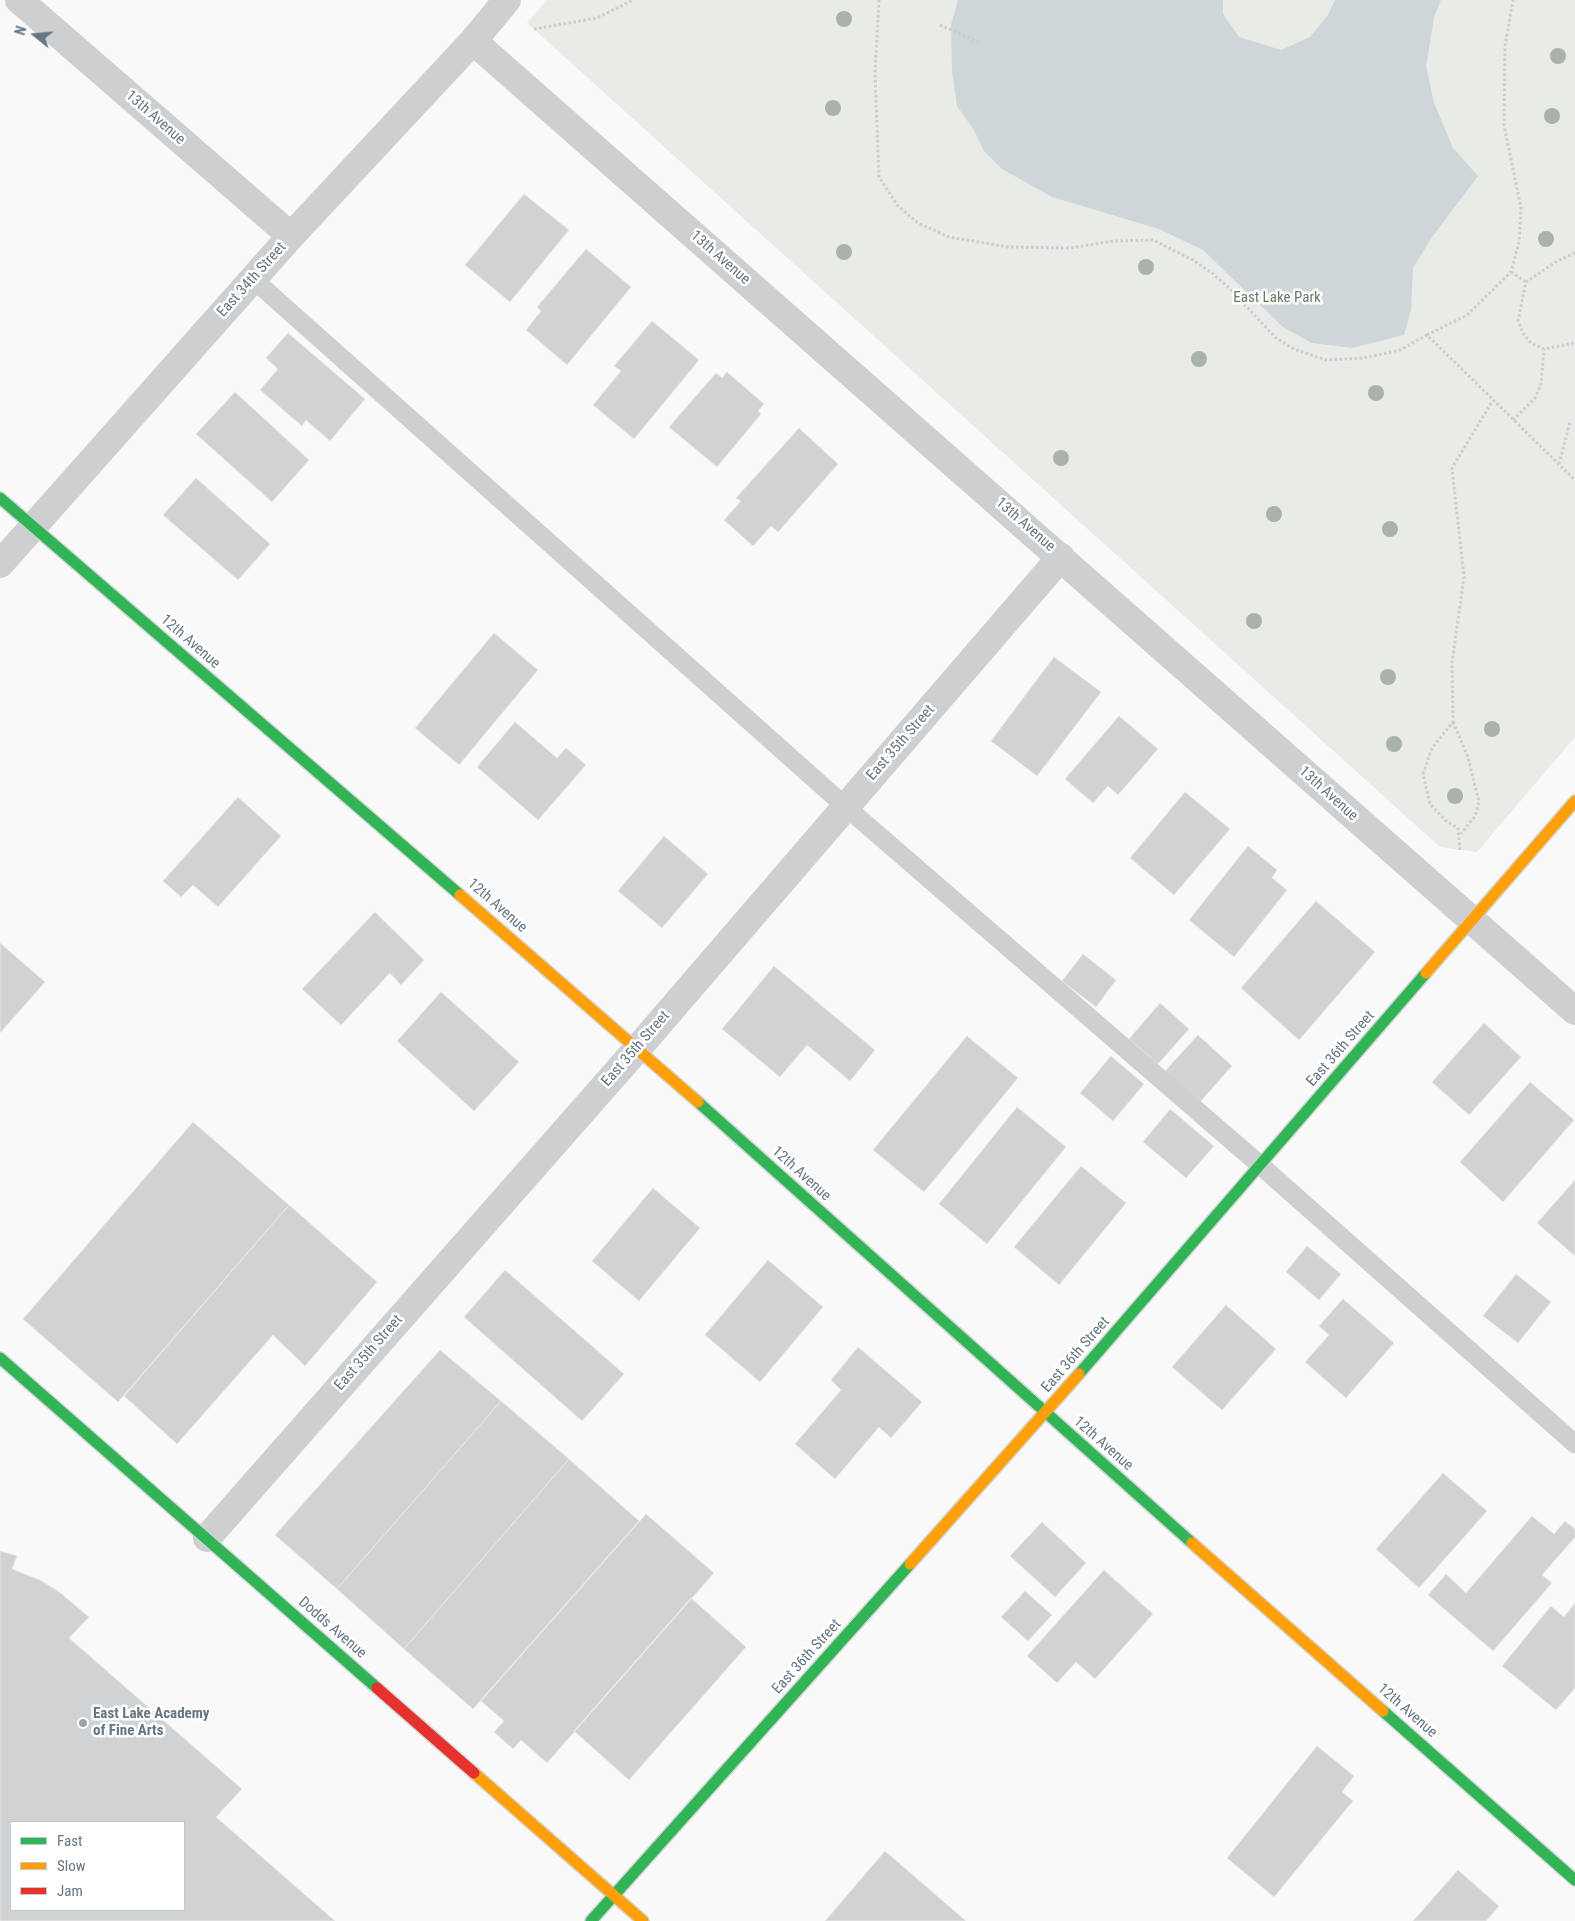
<!DOCTYPE html>
<style>
body{margin:0}
#map{position:relative;width:1575px;height:1921px;overflow:hidden;background:#f9f9f9;font-family:"Roboto Condensed",sans-serif}
canvas{display:block}
.legend{position:absolute;left:10px;top:1821px;width:175px;height:90px;box-sizing:border-box;background:#fff;border:1px solid #c1c8cd;margin:0;padding:6px 9px;list-style:none;font-size:15px;color:#657683}
.legend li{display:flex;align-items:center;gap:10px;height:25px}
.legend b{width:25px;border:1px solid #c1c8cd}
.north{position:absolute;left:10px;top:10px;width:50px;height:50px;-webkit-text-stroke:4px #fff;paint-order:stroke;rotate:287deg;font-size:14px;font-weight:700;line-height:20px;text-align:center;color:#657683}
.north::after{content:'';display:block;margin:auto;width:18px;height:22px;background:#657683;clip-path:polygon(50% 0,100% 100%,50% 72%,0 100%)}
</style>
<div id="map">
<canvas width="1575" height="1921"></canvas>
<ul class="legend">
<li><b style="height:6px;background:#30b455"></b>Fast</li>
<li><b style="height:6px;background:#ff9f0a"></b>Slow</li>
<li><b style="height:6px;background:#e5322d"></b>Jam</li>
</ul>
<div class="north">N</div>
</div>
<script>
const context = document.querySelector('canvas').getContext('2d');
context.lineJoin = 'round';
function paint(path, color) { context.fillStyle = color; context.fill(path, 'evenodd'); }
const poly = rows => new Path2D(rows.map(r => 'M' + r).join(''));
function trace(path, color, width, dash) { context.strokeStyle = color; context.lineWidth = width; context.lineCap = dash ? 'butt' : 'round'; context.setLineDash(dash || []); context.stroke(path); }
function write(font, color, halo, rows, align = 'center') {
  context.font = font + ' "Roboto Condensed",sans-serif'; context.lineWidth = 5; context.setLineDash([]); context.textBaseline = 'middle'; context.strokeStyle = halo; context.fillStyle = color; for (const [text, x, y, turn = 0] of rows) {
    context.save(); context.translate(x, y); context.rotate((+turn || 0) * Math.PI / 180); context.textAlign = isNaN(turn) ? turn : align; if (halo) context.strokeText(text, 0, 0); context.fillText(text, 0, 0); context.restore();
  }
}
const green = poly([
 [547,0,1575,0,1575,737,1477,852,1440,847,527,23]
]);
const water = poly([
 [958,0,1223,0,1223,14,1239,37,1281,50,1310,37,1328,15,1335,0,1441,0,1434,17,1426,66,1434,103,1453,148,1478,176,1432,237,1413,268,1411,310,1404,335,1352,348,1312,343,1283,327,1203,250,1159,229,1052,197,1002,169,984,151,974,130,957,106,952,71,951,25]
]);
const building = poly([
 [524,194,569,230,510,302,465,265,524,194],
 [586,249,631,287,567,365,526,330,541,311,537,307,586,249],
 [652,321,699,360,634,439,593,405,621,371,614,366,652,321],
 [288,333,365,399,330,441,306,420,302,426,260,390,278,369,266,358,288,333],
 [727,372,764,404,758,411,761,414,717,467,669,427,716,373,722,378,727,372],
 [235,392,309,460,272,502,196,434,235,392],
 [799,428,838,464,778,532,771,526,753,546,724,520,741,501,736,498,799,428],
 [196,478,270,544,238,580,163,515,196,478],
 [494,633,538,670,459,765,415,728,494,633],
 [1054,657,1101,692,1037,776,991,741,1054,657],
 [1119,716,1158,749,1118,795,1108,786,1093,803,1065,779,1119,716],
 [515,722,557,758,566,748,586,765,538,820,477,767,515,722],
 [1185,792,1230,829,1174,895,1130,858,1185,792],
 [238,797,281,836,218,907,193,885,181,897,163,881,238,797],
 [664,836,708,874,662,928,618,891,664,836],
 [1248,846,1277,870,1272,878,1287,890,1234,957,1189,920,1248,846],
 [1316,901,1375,952,1299,1040,1241,988,1316,901],
 [375,912,424,960,401,985,390,973,341,1025,302,989,375,912],
 [0,943,45,982,0,1033,0,943],
 [1083,954,1116,980,1096,1007,1062,981,1083,954],
 [774,966,875,1050,850,1081,807,1045,780,1077,722,1029,774,966],
 [441,992,519,1062,474,1111,397,1041,441,992],
 [1160,1003,1189,1029,1158,1064,1129,1039,1160,1003],
 [1484,1023,1521,1057,1469,1115,1432,1082,1484,1023],
 [1198,1035,1232,1066,1200,1102,1165,1071,1198,1035],
 [967,1036,1018,1078,924,1192,873,1150,967,1036],
 [1111,1056,1144,1084,1113,1121,1080,1093,1111,1056],
 [1530,1082,1574,1120,1503,1202,1460,1162,1530,1082],
 [1017,1107,1066,1147,987,1244,939,1204,1017,1107],
 [1170,1109,1214,1146,1186,1178,1143,1142,1170,1109],
 [193,1122,289,1205,118,1402,23,1319,193,1122],
 [1081,1166,1126,1203,1059,1285,1014,1247,1081,1166],
 [1575,1180,1575,1256,1537,1223,1575,1180],
 [653,1188,700,1228,639,1301,592,1261,653,1188],
 [289,1205,377,1282,305,1366,273,1335,177,1444,124,1396,289,1205],
 [1307,1246,1341,1274,1319,1300,1286,1272,1307,1246],
 [768,1260,823,1307,760,1382,705,1335,768,1260],
 [505,1270,624,1374,582,1421,464,1317,505,1270],
 [1516,1274,1551,1302,1518,1343,1483,1316,1516,1274],
 [1343,1299,1394,1343,1346,1398,1305,1362,1329,1335,1319,1326,1343,1299],
 [1226,1305,1276,1349,1222,1410,1172,1367,1226,1305],
 [858,1347,922,1402,891,1438,879,1427,835,1479,795,1444,841,1390,831,1380,858,1347],
 [440,1350,501,1401,337,1589,275,1535,440,1350],
 [501,1401,569,1459,404,1649,337,1589,501,1401],
 [569,1459,639,1521,473,1709,404,1649,569,1459],
 [1443,1473,1487,1511,1419,1588,1376,1549,1443,1473],
 [646,1514,714,1573,547,1763,521,1740,513,1749,494,1732,504,1721,481,1701,646,1514],
 [1532,1516,1554,1534,1565,1521,1575,1529,1575,1537,1542,1575,1552,1583,1493,1651,1428,1595,1446,1574,1466,1593,1532,1516],
 [1042,1522,1086,1563,1055,1597,1010,1556,1042,1522],
 [0,1551,17,1556,12,1569,40,1580,58,1591,89,1617,69,1638,242,1789,216,1817,335,1921,0,1921,0,1551],
 [11,1822,184,1822,184,1910,11,1910,11,1822],
 [1104,1570,1153,1614,1095,1679,1076,1662,1057,1683,1027,1656,1104,1570],
 [1025,1591,1052,1615,1028,1641,1001,1617,1025,1591],
 [691,1598,746,1647,629,1780,574,1731,691,1598],
 [1575,1603,1575,1688,1556,1710,1502,1666,1551,1606,1564,1617,1575,1603],
 [1317,1746,1354,1776,1342,1792,1353,1801,1274,1897,1227,1858,1317,1746],
 [885,1851,966,1921,825,1921,885,1851],
 [1458,1870,1499,1906,1486,1921,1413,1921,1458,1870]
]);
const path = poly([
 [879,0,875,73,879,177,898,206,918,223,949,237,1008,247,1070,248,1114,241,1153,240,1193,260,1212,273,1229,288,1275,337,1294,349,1326,360,1364,358,1400,350,1427,335,1575,480],
 [940,25,980,43],
 [534,29,597,18,633,0],
 [1575,253,1559,260,1526,282,1518,321,1523,333,1531,343,1544,349,1575,343],
 [1511,272,1526,282],
 [1427,335,1467,315,1511,272,1519,242,1521,208,1504,125,1505,46,1513,0],
 [1513,420,1535,398,1541,384,1544,349],
 [1559,464,1570,422],
 [1453,722,1468,757,1479,802,1475,816,1461,834],
 [1460,850,1458,828,1446,821,1430,804,1423,774,1432,748,1453,722,1452,663,1464,577,1452,468,1493,400]
]);
const lane = poly([
 [253,279,846,807,1260,1165,1575,1444]
]);
const street = poly([
 [19,0,291,236],
 [473,41,1575,1011],
 [0,564,291,236,473,41,507,0],
 [207,1538,638,1048,1061,557]
]);
const fast = poly([
 [0,498,460,895],
 [698,1102,1192,1543],
 [0,1358,377,1688],
 [1079,1374,1426,973],
 [1383,1711,1575,1880],
 [591,1921,910,1564]
]);
const slow = poly([
 [460,895,698,1102],
 [1426,973,1575,801],
 [1192,1543,1383,1711],
 [910,1564,1079,1374],
 [474,1773,643,1921]
]);
const jam = poly([
 [377,1688,474,1773]
]);
const trees = [
 [844,19],
 [1558,56],
 [833,108],
 [1552,116],
 [1546,239],
 [844,252],
 [1146,267],
 [1199,359],
 [1376,393],
 [1061,458],
 [1274,514],
 [1390,529],
 [1254,621],
 [1388,677],
 [1492,729],
 [1394,744],
 [1455,796]
];
const markers = [
 [83,1723,5,"#99a4ac"]
];
const streetNames = [
 ["13th Avenue",155,118,41],
 ["13th Avenue",720,258,41],
 ["East 34th Street",252,280,-48],
 ["13th Avenue",1025,525,41],
 ["12th Avenue",190,642,41],
 ["East 35th Street",901,743,-49],
 ["13th Avenue",1328,794,42],
 ["12th Avenue",497,906,41],
 ["East 35th Street",636,1049,-49],
 ["East 36th Street",1341,1049,-49],
 ["12th Avenue",801,1174,42],
 ["East 35th Street",369,1353,-49],
 ["East 36th Street",1076,1355,-49],
 ["12th Avenue",1103,1444,41],
 ["Dodds Avenue",332,1628,41],
 ["East 36th Street",807,1657,-48],
 ["12th Avenue",1407,1711,41]
];
const parkNames = [
 ["East Lake Park",1277,298]
];
const poiNames = [
 ["East Lake Academy",93,1714],
 ["of Fine Arts",93,1731]
];
paint(green, '#e8ebe6');
paint(water, '#ced6d9');
paint(building, '#d0d2d3');
trace(building, '#e8e8e8', 1);
trace(fast, '#d5d6d7', 14);
trace(slow, '#d5d6d7', 14);
trace(jam, '#d5d6d7', 14);
trace(path, '#cbcccd', 3, [2.5, 2.5]);
trace(lane, '#cecfd0', 19);
trace(street, '#cecfd0', 28);
trace(fast, '#30b455', 11);
trace(slow, '#ff9f0a', 11);
trace(jam, '#e5322d', 11);
context.fillStyle = '#a9b3a7';
for (const [x, y] of trees) { context.beginPath(); context.arc(x, y, 8, 0, 2 * Math.PI); context.fill(); }
for (const [x, y, r, color] of markers) { const dot = new Path2D(); dot.arc(x, y, r, 0, 2 * Math.PI); context.fillStyle = color; context.fill(dot); trace(dot, '#fff', 2); }
write('15px', '#657683', '#fff', streetNames);
write('15px', '#687a64', '#fff', parkNames);
write('bold 15px', '#657683', '#fff', poiNames, 'left');
</script>
